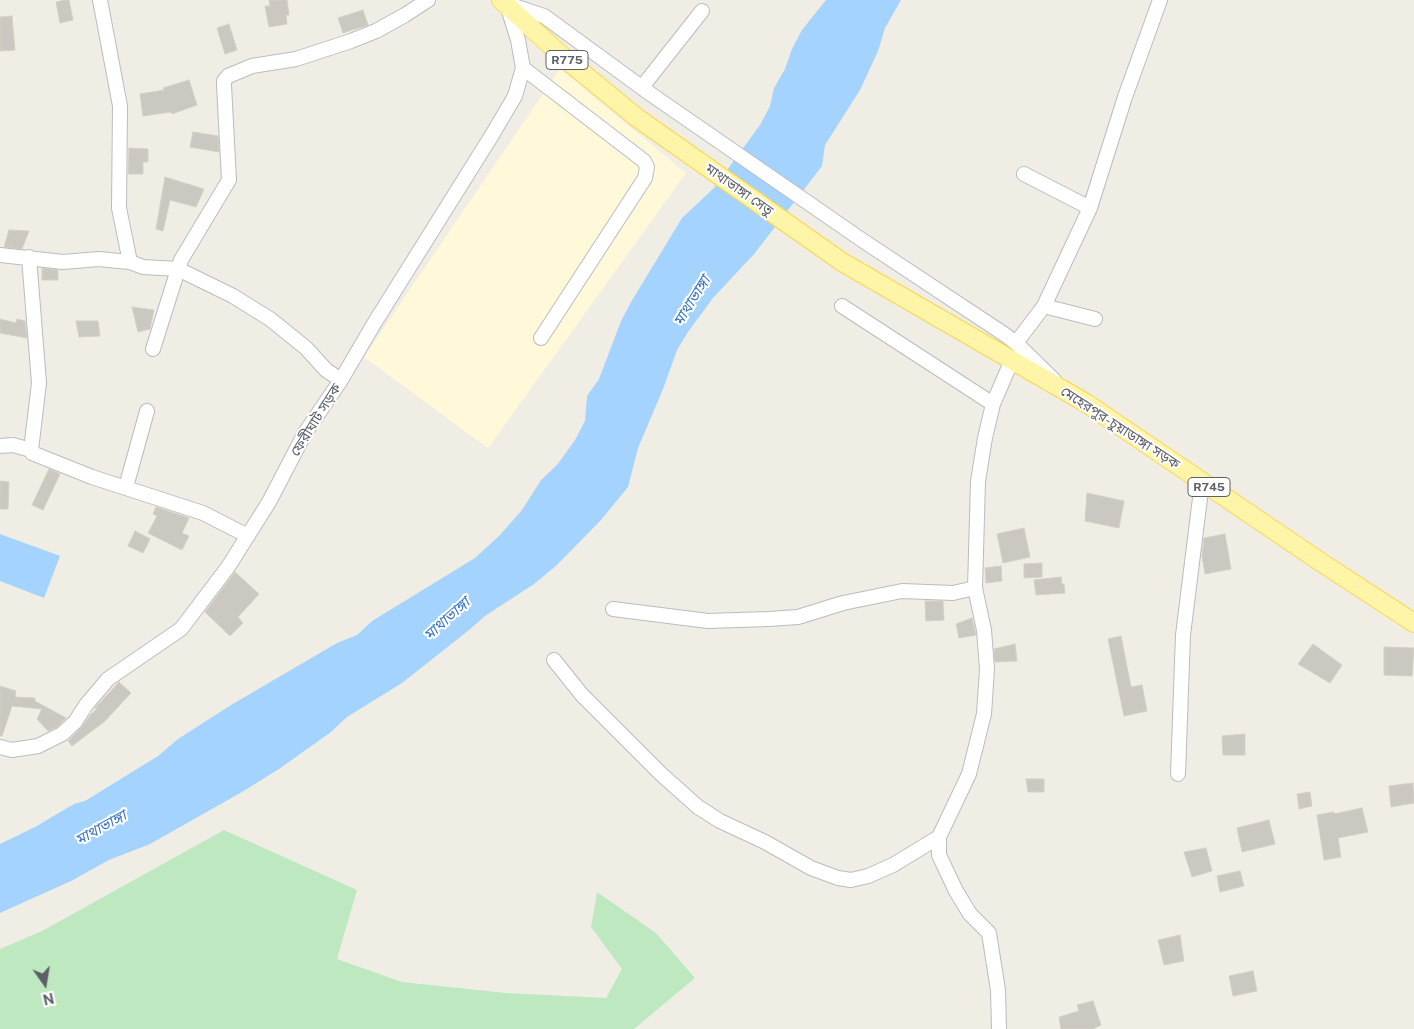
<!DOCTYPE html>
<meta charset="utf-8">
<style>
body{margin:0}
#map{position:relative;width:1414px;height:1029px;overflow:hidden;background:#f0eee4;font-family:"Public Sans",sans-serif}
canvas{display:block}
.north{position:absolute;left:20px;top:959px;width:50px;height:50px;-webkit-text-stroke:4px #fff;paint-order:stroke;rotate:167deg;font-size:14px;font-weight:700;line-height:20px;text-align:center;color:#5c6066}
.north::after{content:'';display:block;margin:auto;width:18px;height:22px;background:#5c6066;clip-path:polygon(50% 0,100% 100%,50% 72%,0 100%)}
</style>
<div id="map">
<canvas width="1414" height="1029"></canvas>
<div class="north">N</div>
</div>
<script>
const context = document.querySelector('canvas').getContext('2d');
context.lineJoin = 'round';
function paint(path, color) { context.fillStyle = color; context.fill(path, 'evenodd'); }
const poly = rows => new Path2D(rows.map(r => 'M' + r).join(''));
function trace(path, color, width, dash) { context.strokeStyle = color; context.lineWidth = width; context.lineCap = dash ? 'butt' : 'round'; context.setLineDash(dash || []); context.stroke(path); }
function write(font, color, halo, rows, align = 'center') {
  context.font = font + ' "Public Sans","Noto Sans Bengali",sans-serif'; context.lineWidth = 4; context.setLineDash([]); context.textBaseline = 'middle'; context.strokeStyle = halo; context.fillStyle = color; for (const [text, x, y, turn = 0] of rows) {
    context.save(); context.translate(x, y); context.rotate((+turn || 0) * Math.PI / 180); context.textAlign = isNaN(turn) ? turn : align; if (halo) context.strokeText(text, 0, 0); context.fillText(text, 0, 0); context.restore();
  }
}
const commercial = poly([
 [560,69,686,173,488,448,364,357]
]);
const green = poly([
 [224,830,357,890,337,959,402,982,506,993,606,998,622,969,591,927,597,892,656,933,695,978,634,1029,0,1029,0,949,42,931]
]);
const water = poly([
 [826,0,901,0,885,28,878,51,860,90,825,145,822,166,755,253,713,298,688,332,677,350,663,389,638,448,628,487,601,520,557,565,534,584,485,616,469,630,402,683,347,717,331,732,279,769,242,792,150,844,109,860,71,881,0,913,0,844,35,827,74,804,85,801,158,756,178,739,231,705,337,643,357,635,372,621,475,558,500,535,522,510,541,480,557,465,575,440,585,421,587,396,599,379,621,321,631,302,682,218,714,188,760,125,770,106,774,88,785,69,792,49,802,30],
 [0,534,60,556,44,598,0,581]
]);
const building = poly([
 [65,0,69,0,73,20,60,23,56,2,65,0],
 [269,0,287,0,289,15,286,15,287,24,269,27,265,6,270,6,269,0],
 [363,10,368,25,343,33,338,18,363,10],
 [12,16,15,50,0,51,0,17,12,16],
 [229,24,237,50,225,54,217,28,229,24],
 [189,80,197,105,172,114,171,112,143,116,140,94,164,90,163,88,189,80],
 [193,132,218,136,219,152,190,147,193,132],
 [129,148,148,149,148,162,143,162,143,174,128,174,129,148],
 [165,177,204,189,196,207,170,200,163,231,156,229,165,177],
 [9,230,29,231,22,249,4,247,9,230],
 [42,268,58,270,58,280,42,280,42,268],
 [132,307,154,310,150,329,138,332,132,307],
 [0,319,16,323,17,319,25,321,27,338,0,333,0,319],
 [76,321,98,321,100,336,79,337,76,321],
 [49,469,60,474,43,510,32,505,49,469],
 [0,481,9,482,8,509,0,509,0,481],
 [1087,493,1124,501,1119,528,1085,521,1087,493],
 [156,507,189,518,182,533,189,536,182,550,148,533,157,516,153,514,156,507],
 [1024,528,1030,557,1003,563,997,534,1024,528],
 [135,531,150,539,143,553,128,546,135,531],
 [1225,534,1231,569,1205,574,1202,556,1204,538,1225,534],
 [1042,563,1042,577,1024,578,1024,564,1042,563],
 [1001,566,1002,581,986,583,985,568,1001,566],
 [235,572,259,594,238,617,243,623,230,636,205,612,235,572],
 [1061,577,1062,584,1064,584,1065,593,1036,595,1034,580,1061,577],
 [925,601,943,601,944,620,926,621,925,601],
 [972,618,976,635,959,638,956,624,972,618],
 [1121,636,1131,687,1142,685,1147,711,1124,716,1108,639,1121,636],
 [1015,644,1017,661,995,662,994,649,1015,644],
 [1313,644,1342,665,1330,683,1298,664,1313,644],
 [1384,647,1414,648,1412,676,1384,675,1384,647],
 [119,682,131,693,105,721,72,746,68,741,81,728,91,714,97,709,95,708,119,682],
 [0,686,16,691,15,697,35,698,35,701,66,718,57,727,48,731,37,719,42,709,12,706,2,736,0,736,0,686],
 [1245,734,1245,755,1223,755,1222,736,1245,734],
 [1026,779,1044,779,1044,792,1028,792,1026,779],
 [1413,783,1414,803,1391,807,1389,786,1413,783],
 [1310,792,1312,806,1299,809,1297,794,1310,792],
 [1362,808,1368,832,1338,838,1341,857,1324,860,1317,815,1334,812,1334,814,1362,808],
 [1269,820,1275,844,1242,852,1237,828,1269,820],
 [1206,848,1212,871,1192,877,1184,852,1206,848],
 [1240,871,1244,886,1220,892,1217,876,1240,871],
 [1180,935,1184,961,1164,965,1158,940,1180,935],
 [1253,971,1257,991,1233,996,1229,976,1253,971],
 [1093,1001,1101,1025,1093,1029,1061,1029,1059,1017,1079,1011,1077,1005,1093,1001]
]);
const minor = poly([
 [100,0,120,106,119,208,130,262],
 [508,4,544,16,652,95,862,240,1004,334,1016,343,1054,380],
 [523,68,644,161,647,167,645,178,541,338],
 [642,87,702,11],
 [1024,174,1090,208],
 [0,255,63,262,99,259,119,261,130,262,143,267,178,269,233,296,270,319,306,348,326,370,341,380],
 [29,257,39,383,31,450],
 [842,306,993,404],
 [1044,306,1095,319],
 [1016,343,1044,306,1090,208,1125,97,1160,0],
 [153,349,181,260,229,180,224,85,224,81,228,76,252,66,296,59,351,41,376,31,405,15,428,0],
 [0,446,13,445,31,450,32,453,92,477,203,513,248,536],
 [126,487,147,411],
 [613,609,708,621,769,619,798,617,843,603,902,591,953,593,975,588],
 [554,660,582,695,661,774,698,807,720,821,765,842,811,868,838,878,851,880,868,876,893,865,939,837],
 [0,747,12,750,38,746,62,734,75,722,86,705,108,679,181,629,228,567,269,502,305,433,341,380,375,322,492,135,515,96,523,68,518,40,507,5],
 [1178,774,1183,635,1202,482],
 [999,1029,998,990,989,933,970,914,956,891,939,855,939,837,969,774,984,714,987,669,984,630,975,588,978,481,985,438,993,404,1012,360]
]);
const major = poly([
 [501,0,562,56,636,117,842,262,1086,403,1319,561,1414,623]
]);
const shields = [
 [567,60,42],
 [1209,487,42]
];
const shieldNames = [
 ["R775",567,60],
 ["R745",1209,487]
];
const streetNames = [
 ["মাথাভাঙ্গা সেতু",739,190,35],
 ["ফেরীঘাট সড়ক",316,420,-58],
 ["মেহেরপুর-চুয়াডাঙ্গা সড়ক",1120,428,33]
];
const waterNames = [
 ["মাথাভাঙ্গা",692,301,-58],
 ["মাথাভাঙ্গা",447,619,-42],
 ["মাথাভাঙ্গা",101,828,-29]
];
paint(commercial, '#fff8d9');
paint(green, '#bee9c0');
paint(water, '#a4d3ff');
paint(building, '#cbc8c1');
trace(building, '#d5d0c2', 1);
trace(minor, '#b9bcc1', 16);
trace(major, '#fdd550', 20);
trace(minor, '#fff', 14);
trace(major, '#fff5a9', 18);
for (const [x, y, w] of shields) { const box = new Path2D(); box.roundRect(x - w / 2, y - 9.5, w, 19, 4); context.fillStyle = '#fff'; context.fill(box); trace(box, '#5c6066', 1); }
write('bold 12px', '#5c6066', null, shieldNames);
write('14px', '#5c6066', '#fff', streetNames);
write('italic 15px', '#3b77c4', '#fff', waterNames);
</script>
